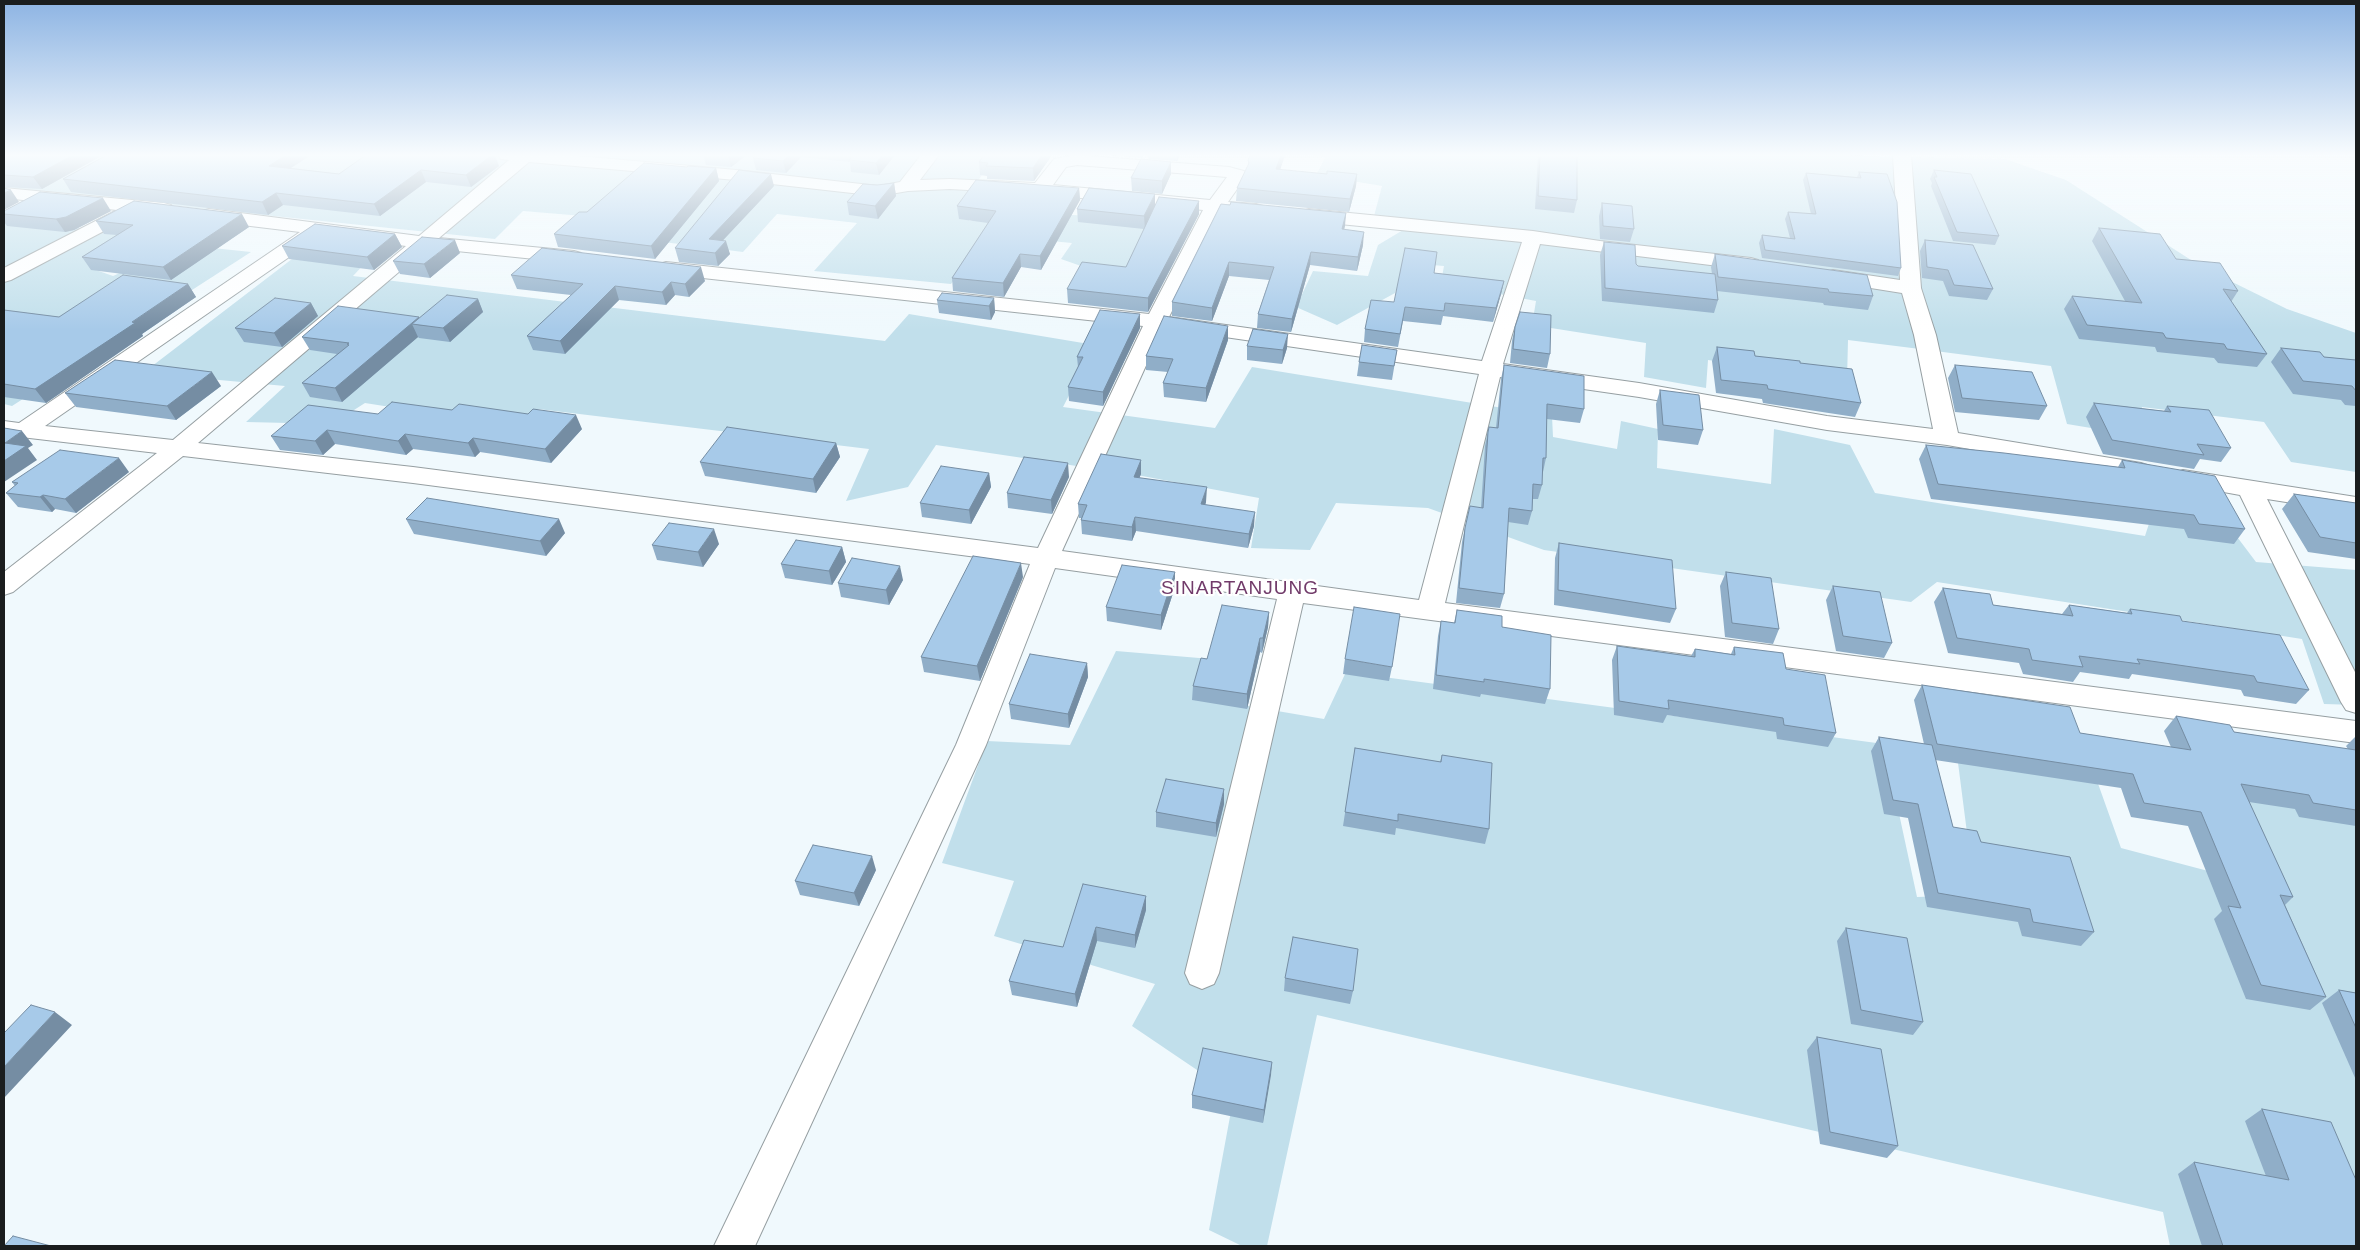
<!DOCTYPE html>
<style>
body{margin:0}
#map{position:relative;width:2360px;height:1250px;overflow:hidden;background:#f0f9fd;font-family:Helvetica,sans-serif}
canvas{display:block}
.frame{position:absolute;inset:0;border:5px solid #1a1d1e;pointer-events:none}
</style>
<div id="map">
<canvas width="2360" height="1250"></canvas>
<div class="frame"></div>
</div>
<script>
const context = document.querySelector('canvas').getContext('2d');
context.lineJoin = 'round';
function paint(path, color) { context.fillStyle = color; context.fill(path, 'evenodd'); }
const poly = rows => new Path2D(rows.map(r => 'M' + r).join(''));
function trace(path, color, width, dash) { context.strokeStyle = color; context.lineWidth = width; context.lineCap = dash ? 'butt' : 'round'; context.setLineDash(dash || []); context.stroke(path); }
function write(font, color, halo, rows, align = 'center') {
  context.font = font + ' Helvetica,sans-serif'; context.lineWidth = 4.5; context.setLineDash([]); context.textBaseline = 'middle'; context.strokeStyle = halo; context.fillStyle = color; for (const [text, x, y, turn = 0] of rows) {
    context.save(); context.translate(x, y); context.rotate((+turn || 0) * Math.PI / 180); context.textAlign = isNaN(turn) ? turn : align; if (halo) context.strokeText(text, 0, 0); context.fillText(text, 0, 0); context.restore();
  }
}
const green = poly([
 [4,155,997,155,962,202,977,209,969,221,1043,213,1105,217,1141,209,1152,262,1101,273,1061,259,1072,243,987,235,951,284,814,271,857,223,777,214,743,252,575,231,583,216,523,211,495,239,4,188],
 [1315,155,1824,155,2005,159,2066,180,2202,267,2287,309,2356,333,2356,472,2291,462,2264,422,2142,407,2139,436,2067,424,2051,366,1912,348,1848,340,1847,380,1708,360,1706,388,1644,377,1646,343,1532,325,1536,301,1499,294,1440,287,1444,266,1407,263,1395,293,1337,325,1296,307,1313,271,1368,276,1378,245,1418,221,1374,216,1382,186,1316,175,1325,158],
 [4,220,151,236,93,269,113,276,184,245,251,252,12,406,4,404],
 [292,259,368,260,353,276,885,341,909,314,1095,345,1063,407,1215,428,1252,367,1552,416,1553,437,1617,449,1621,421,1658,429,1657,468,1771,484,1774,429,1850,445,1875,493,2145,536,2156,502,2219,513,2256,562,2356,570,2356,705,2324,704,2302,639,1937,582,1911,602,1544,550,1428,508,1336,503,1310,550,1251,548,1259,498,1137,475,936,445,908,487,846,501,869,449,538,409,523,428,365,403,332,424,246,422,285,386,143,373],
 [1116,651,1223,660,1213,700,1324,719,1346,672,1884,744,1917,897,1975,895,1957,755,2096,778,2121,848,2212,872,2193,781,2356,809,2356,1246,2170,1246,2163,1212,1317,1015,1267,1246,1242,1246,1209,1230,1234,1095,1132,1026,1155,984,994,936,1014,881,942,863,987,741,1070,745]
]);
const street = poly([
 [498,155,567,155,736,170,879,186,900,182,921,155,939,155,920,180,950,179,1035,183,1054,159,1075,155,1229,167,1244,171,1247,175,1228,202,1256,204,1263,206,1265,210,1263,214,1256,216,1221,212,1169,317,1482,361,1522,242,1309,221,1302,219,1300,215,1302,211,1309,209,1533,231,1600,241,1751,258,1758,260,1761,264,1758,268,1751,270,1540,244,1503,364,1639,383,1827,416,1933,429,1914,335,1902,293,1833,282,1826,280,1823,276,1826,272,1833,270,1900,280,1893,155,1911,155,1921,288,1936,335,1958,433,2141,463,2150,466,2153,471,2150,476,2141,479,1947,445,1827,430,1639,397,1500,377,1445,603,2356,721,2356,743,1303,603,1219,973,1214,984,1202,989,1190,984,1185,973,1277,599,1055,568,986,745,755,1246,714,1246,956,745,1030,564,413,483,183,456,13,592,4,595,4,572,157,453,4,435,4,421,19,423,300,232,209,221,202,219,200,215,202,211,209,209,419,236,509,160,501,159,498,155],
 [529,162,736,180,879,196,908,191,950,189,1040,194,1203,210,1149,314,666,262,659,264,656,268,659,272,666,274,1143,326,1038,548,413,467,198,443,427,248,574,263,581,261,584,257,581,253,574,251,439,238,529,162],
 [1077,165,1227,177,1210,200,1053,185,1066,167,1077,165],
 [321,235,406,246,173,440,45,426,321,235],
 [1163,328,1479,374,1419,600,1062,551,1163,328],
 [4,188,164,203,171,205,173,209,171,213,164,215,140,212,11,280,4,282,4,268,117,210,4,198,4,188],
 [2183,470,2356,497,2356,513,2267,499,2356,674,2356,713,2346,710,2341,702,2240,495,2174,483,2171,478,2174,473,2183,470]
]);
const wall = poly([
 [4,155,103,155,42,189,4,187],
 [107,155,311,155,291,168,339,174,499,166,471,187,426,182,380,216,283,205,268,215,71,192,63,179],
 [703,155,747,155,731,167,706,165],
 [756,155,895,155,879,175,851,172,850,162,801,157,786,173,756,170,753,158],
 [984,155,1052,155,1034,181,987,179,987,176,980,175,979,162],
 [1111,155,1144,155,1142,158],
 [1148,155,1180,155,1177,161,1149,159],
 [1285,155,1280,170,1327,174,1357,174,1356,186,1349,212,1236,201,1237,188,1248,166,1248,160],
 [1538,155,1577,155,1577,200,1574,213,1535,209],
 [1171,162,1171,174,1162,194,1132,191,1131,178],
 [716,168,719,181,655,259,558,247,554,234,587,212],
 [1934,170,1999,236,1995,245,1953,241,1931,186,1932,183,1930,179],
 [1859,172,1901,268,1898,276,1762,258,1759,243,1762,235,1790,238,1785,219,1788,212,1811,214,1803,180,1806,173,1857,177],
 [894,183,896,196,878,219,849,215,847,202,877,185],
 [774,186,723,240,730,254,718,266,679,262,675,248],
 [1079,188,1080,200,1041,270,1021,267,1004,297,953,291,952,278,988,223,959,219,957,206],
 [1199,201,1199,214,1148,312,1068,303,1067,289,1126,267,1144,229,1078,222,1077,209,1155,206],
 [1602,203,1634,229,1630,242,1600,239,1599,216],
 [1221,204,1346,213,1344,230,1363,245,1357,271,1310,265,1291,332,1257,328,1258,314,1269,280,1229,276,1212,321,1172,316,1172,302],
 [4,211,111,211,74,230,65,232,7,226,4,222],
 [96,221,249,227,171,280,91,270,82,257,117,235,104,234],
 [2099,228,2176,259,2238,291,2231,302,2267,354,2257,367,2218,363,2214,358,2157,352,2155,347,2079,339,2064,309,2072,296,2125,301,2092,241],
 [395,234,402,247,374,270,289,259,282,246],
 [1925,240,1993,289,1987,300,1949,296,1943,281,1922,278,1920,251],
 [1604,242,1638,266,1712,274,1711,267,1715,254,1873,296,1868,310,1824,305,1823,303,1717,291,1718,300,1714,313,1602,301,1600,255],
 [460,253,430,278,400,274,393,261],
 [1434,273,1504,281,1501,294,1493,322,1443,316,1441,325,1403,321,1398,347,1364,342,1365,329,1394,302],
 [511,275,705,281,689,297,675,295,666,305,619,300,565,354,533,350,527,336,571,295,517,289],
 [188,284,196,297,142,334,143,336,46,403,4,397,4,310,59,317],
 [994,298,995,312,991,320,939,313,937,300],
 [478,299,483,312,450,342,419,338,418,337,342,402,310,397,302,383,337,354,310,350,302,337,420,318],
 [311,303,318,316,282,347,244,342,235,328],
 [1515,327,1550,354,1547,368,1510,363,1512,341],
 [1140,328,1103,406,1069,401,1068,387,1078,367,1077,357],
 [1228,340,1206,402,1164,397,1163,383,1168,372,1146,370,1146,356],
 [1247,346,1287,348,1282,364,1247,360],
 [1717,347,1755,356,1800,363,1861,403,1855,417,1763,403,1762,399,1716,393,1712,361],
 [2281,348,2324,357,2356,360,2356,406,2345,405,2341,400,2293,394,2271,362],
 [1397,350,1392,380,1357,376,1359,362],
 [1504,365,1584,409,1580,423,1547,419,1546,458,1543,472,1542,472,1542,485,1538,499,1533,499,1532,511,1528,525,1508,522,1504,594,1500,608,1456,603,1462,542,1465,528,1481,508,1485,446,1489,427,1496,428,1501,379],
 [1955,365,2047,406,2039,420,1955,412,1948,378],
 [221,386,176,420,76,407,65,393],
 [1660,390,1703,430,1698,445,1658,440,1656,404],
 [2094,403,2164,411,2167,406,2231,448,2221,462,2200,459,2194,469,2103,454,2086,417],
 [378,414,582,429,551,463,480,452,475,457,413,449,406,455,335,444,323,455,280,450,271,436],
 [836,443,840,457,816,493,705,476,700,462],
 [1926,445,2118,467,2122,460,2245,529,2234,544,2188,538,2184,529,1931,499,1919,459],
 [1141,460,1141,474,1139,478,1206,502,1205,505,1254,526,1248,548,1136,531,1132,541,1082,534,1081,520,1081,518,1079,518,1078,504],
 [129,472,76,513,55,509,52,512,18,507,6,493,15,486,12,482],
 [989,473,991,487,971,524,922,517,920,503],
 [1069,477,1052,514,1008,508,1007,493],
 [2294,494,2356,503,2356,559,2308,552,2282,509],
 [406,519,565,533,546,556,414,534],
 [1559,543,1676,609,1670,623,1554,605,1555,558],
 [719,544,703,567,657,560,652,545],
 [842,547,846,562,832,585,785,578,781,564],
 [1175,572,1175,587,1161,630,1107,621,1106,607],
 [1726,572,1779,629,1773,644,1725,637,1720,586],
 [1023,577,980,681,924,672,921,657],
 [903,580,889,605,841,597,838,583],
 [1833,586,1892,643,1884,658,1836,651,1826,600],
 [1943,588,1993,605,2062,614,2069,605,2127,613,2130,609,2182,621,2309,690,2296,704,2244,696,2241,690,2132,674,2129,679,2080,672,2073,682,2023,674,2019,663,1948,653,1934,602],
 [1457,610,1502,627,1550,689,1545,704,1481,694,1480,697,1433,689,1438,636,1441,621,1454,623],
 [1269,612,1268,627,1262,653,1260,652,1247,709,1192,700,1193,686,1207,659],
 [1617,646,1691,656,1695,649,1731,654,1734,647,1786,669,1836,733,1828,747,1777,739,1776,732,1667,715,1663,723,1614,715,1612,660],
 [1345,659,1392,667,1389,681,1343,674],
 [1087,663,1088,677,1069,728,1011,719,1009,704],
 [1922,685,2080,733,2171,747,2164,731,2176,716,2234,732,2348,749,2346,746,2356,736,2356,826,2299,817,2295,809,2249,802,2293,897,2285,905,2326,997,2310,1010,2246,999,2214,919,2222,911,2188,826,2131,817,2121,788,1935,760,1953,827,1981,842,2094,932,2081,946,2022,936,2018,922,1927,907,1908,818,1884,814,1871,751,1879,737,1924,744,1914,700],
 [1355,748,1440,762,1442,755,1489,829,1485,844,1396,828,1395,835,1343,826],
 [1224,804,1216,837,1156,827,1156,812],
 [876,870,859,906,800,895,795,881],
 [1146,896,1146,910,1135,948,1097,941,1077,1007,1012,995,1009,981],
 [1846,928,1923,1022,1913,1035,1851,1024,1837,941],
 [1285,978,1353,991,1350,1004,1284,991],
 [2339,990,2356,993,2356,1080,2322,1003],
 [1817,1037,1898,1146,1887,1158,1820,1144,1807,1050],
 [1272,1062,1263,1123,1192,1108,1192,1095],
 [2262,1109,2356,1246,2202,1246,2178,1174,2194,1162,2266,1176,2245,1121]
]);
const shadedWall = poly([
 [73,155,103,155,42,189,33,177],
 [286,155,311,155,275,178,269,166],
 [492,155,495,155,499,166,471,187,466,175],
 [728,155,747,155,731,167],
 [789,155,800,155,801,157,786,173,783,161],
 [883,155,895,155,879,175,876,163],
 [1042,155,1052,155,1034,181,1033,168],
 [1177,155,1180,155,1177,161],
 [1281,155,1285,155,1276,182,1276,169],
 [1171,162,1171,174,1162,194,1162,181],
 [716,168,719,181,655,259,651,246],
 [421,170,426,182,380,216,374,204],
 [771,174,774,186,712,252,709,239],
 [1357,174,1356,186,1349,212,1350,199],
 [894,183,896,196,878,219,875,206],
 [1079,188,1080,200,1041,270,1040,256],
 [11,190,19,202,4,210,4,193],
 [276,193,283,205,268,215,262,202],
 [1155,194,1155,207,1145,229,1144,216],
 [103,198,111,211,74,230,65,232,56,219],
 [1199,201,1199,214,1148,312,1148,298],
 [1346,213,1345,226,1341,242,1342,229],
 [242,214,249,227,171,280,163,267],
 [1364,232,1363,245,1357,271,1358,257],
 [395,234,402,247,374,270,367,257],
 [455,240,460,253,430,278,424,264],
 [726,241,730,254,718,266,715,253],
 [1311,252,1310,265,1291,332,1292,319],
 [1020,254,1021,267,1004,297,1003,283],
 [1229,262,1229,276,1212,321,1212,308],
 [701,267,705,281,689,297,685,284],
 [1504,281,1501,294,1493,322,1496,308],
 [671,282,675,295,666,305,662,292],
 [188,284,196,297,142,334,143,336,46,403,35,389],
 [615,286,619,300,565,354,560,341],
 [994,298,995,312,991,320,989,306],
 [478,299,483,312,450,342,443,328],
 [311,303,318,316,282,347,274,333],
 [1140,314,1140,328,1103,406,1103,392],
 [419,317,424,326,412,324,418,337,342,402,335,388],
 [1228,326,1228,340,1206,402,1206,388],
 [1288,334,1287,348,1282,364,1283,350],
 [212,372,221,386,176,420,167,406],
 [576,415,582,429,551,463,545,449],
 [327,430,335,444,323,455,315,441],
 [22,431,33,445,28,448,37,460,4,482,5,443],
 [405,434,413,449,406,455,398,441],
 [473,438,480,452,475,457,468,443],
 [836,443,840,457,816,493,813,479],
 [119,458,129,472,76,513,65,499],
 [1141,460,1141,474,1134,491,1134,477],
 [1068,463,1069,477,1052,514,1051,500],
 [989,473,991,487,971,524,969,510],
 [1207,487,1206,502,1201,518,1201,504],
 [43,495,55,509,52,512,40,497],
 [1255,512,1254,526,1248,548,1249,534],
 [1135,517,1136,531,1132,541,1132,527],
 [559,519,565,533,546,556,540,541],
 [714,529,719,544,703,567,698,552],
 [842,547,846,562,832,585,829,571],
 [1021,563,1023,577,980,681,977,666],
 [900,566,903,580,889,605,886,590],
 [1175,572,1175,587,1161,630,1161,615],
 [1269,612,1268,627,1262,653,1263,638],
 [1260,638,1260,652,1247,709,1247,694],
 [1087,663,1088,677,1069,728,1068,714],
 [1224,789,1224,804,1216,837,1216,823],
 [872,856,876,870,859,906,854,893],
 [1146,896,1146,910,1135,948,1135,935],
 [1096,927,1097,941,1077,1007,1075,994],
 [55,1012,72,1025,4,1098,4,1067],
 [1272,1062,1271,1075,1263,1123,1264,1110]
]);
const building = poly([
 [4,155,73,155,33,177,4,175,4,155],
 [107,155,286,155,269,166,339,174,366,155,492,155,466,175,421,170,374,204,276,193,262,202,63,179,107,155],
 [756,155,789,155,783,161,753,158,756,155],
 [853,155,883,155,876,163,849,160,853,155],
 [984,155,1042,155,1033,168,986,166,988,163,979,162,984,155],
 [1250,155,1281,155,1276,169,1327,174,1327,171,1357,174,1350,199,1237,188,1249,163,1248,160,1250,155],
 [1540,155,1577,155,1577,200,1538,196,1540,155],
 [1141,159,1171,162,1162,181,1131,178,1141,159],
 [644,163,687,167,688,166,716,168,651,246,554,234,579,212,587,212,644,163],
 [739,170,771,174,709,239,726,241,715,253,675,248,739,170],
 [1934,170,1971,174,1999,236,1957,232,1934,177,1937,177,1934,170],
 [1859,172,1887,174,1897,202,1901,268,1765,250,1762,235,1795,239,1788,212,1816,214,1806,173,1861,178,1859,172],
 [976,180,1079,188,1040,256,1020,254,1003,283,952,278,996,211,957,206,976,180],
 [894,183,875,206,847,202,863,184,877,185,894,183],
 [4,188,11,190,4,193,4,188],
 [1089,188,1155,194,1144,216,1077,209,1089,188],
 [40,192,103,198,66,217,56,219,4,214,4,211,40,192],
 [1159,197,1199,201,1148,298,1067,289,1082,262,1126,267,1159,197],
 [134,201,242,214,163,267,82,257,133,225,96,221,134,201],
 [1231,202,1346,213,1342,229,1364,232,1358,257,1311,252,1292,319,1258,314,1274,267,1229,262,1212,308,1172,302,1221,204,1230,205,1231,202],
 [1602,203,1632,206,1634,229,1603,226,1602,203],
 [315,224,395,234,367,257,282,246,315,224],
 [2099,228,2160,234,2176,259,2220,263,2238,291,2223,289,2267,354,2227,349,2224,344,2166,338,2163,333,2087,325,2072,296,2142,303,2099,228],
 [422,237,455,240,424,264,393,261,422,237],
 [1925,240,1973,245,1993,289,1954,285,1948,270,1927,267,1925,240],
 [1604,242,1635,245,1636,264,1638,266,1715,274,1718,300,1605,288,1604,242],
 [542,248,701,267,685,284,671,282,662,292,615,286,560,341,527,336,583,284,511,275,542,248],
 [1405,248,1437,252,1434,273,1504,281,1496,308,1445,303,1444,311,1405,307,1400,334,1365,329,1371,300,1394,302,1405,248],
 [1715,254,1867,275,1873,296,1829,292,1828,289,1718,277,1715,254],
 [123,275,188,284,132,322,135,323,35,389,4,384,4,310,59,317,123,275],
 [942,293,994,298,989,306,937,300,942,293],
 [447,295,478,299,443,328,412,324,447,295],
 [275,298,311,303,274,333,235,328,275,298],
 [338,306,419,317,335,388,302,383,349,345,347,344,349,343,302,337,338,306],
 [1100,310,1140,314,1103,392,1068,387,1083,357,1077,357,1100,310],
 [1520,312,1551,315,1550,354,1513,349,1515,327,1520,312],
 [1164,316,1228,326,1206,388,1163,383,1173,359,1146,356,1164,316],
 [1253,329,1288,334,1283,350,1247,346,1253,329],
 [1362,345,1397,350,1394,366,1359,362,1362,345],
 [1717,347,1754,351,1755,356,1800,361,1800,363,1852,369,1861,403,1768,389,1767,385,1721,380,1717,347],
 [2281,348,2320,352,2324,357,2356,360,2356,391,2352,386,2303,381,2281,348],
 [115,360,212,372,167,406,65,393,115,360],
 [1504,365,1584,376,1584,409,1547,404,1546,458,1543,458,1542,485,1533,484,1532,511,1509,508,1504,594,1459,588,1465,528,1470,506,1483,508,1488,432,1489,427,1498,428,1504,365],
 [1955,365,2032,372,2047,406,1962,398,1955,365],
 [1660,390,1699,395,1703,430,1663,425,1660,390],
 [392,402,452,410,459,404,528,414,533,409,576,415,545,449,473,438,468,443,405,434,398,441,327,430,315,441,271,436,308,405,378,414,392,402],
 [2094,403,2171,412,2167,406,2209,410,2231,448,2197,444,2204,455,2112,440,2094,403],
 [727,427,836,443,813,479,700,462,727,427],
 [4,428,22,431,5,443,26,446,4,461,4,428],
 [1926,445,2004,453,2125,468,2122,460,2215,476,2245,529,2199,524,2194,515,1938,484,1926,445],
 [60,450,119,458,65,499,43,495,40,497,6,493,18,483,12,482,60,450],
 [1101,454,1141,460,1134,477,1207,487,1201,504,1255,512,1249,534,1135,517,1132,527,1081,520,1087,505,1078,504,1101,454],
 [1024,457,1068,463,1051,500,1007,493,1024,457],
 [941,466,989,473,969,510,920,503,941,466],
 [2294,494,2356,503,2356,543,2320,537,2294,494],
 [427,498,559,519,540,541,406,519,427,498],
 [669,523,714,529,698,552,652,545,669,523],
 [796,540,842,547,829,571,781,564,796,540],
 [1559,543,1672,560,1676,609,1558,590,1559,543],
 [973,556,1021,563,977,666,921,657,973,556],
 [852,558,900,566,886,590,838,583,852,558],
 [1122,565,1175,572,1161,615,1106,607,1122,565],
 [1726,572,1771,578,1779,629,1732,623,1726,572],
 [1833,586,1880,592,1892,643,1843,636,1833,586],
 [1943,588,1990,594,1993,605,2073,616,2069,605,2132,614,2130,609,2180,616,2182,621,2280,635,2309,690,2257,682,2254,676,2137,659,2140,664,2079,656,2083,667,2032,660,2029,649,1957,638,1943,588],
 [1222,605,1269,612,1263,638,1260,638,1247,694,1193,686,1201,658,1207,659,1222,605],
 [1354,607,1400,614,1392,667,1345,659,1354,607],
 [1457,610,1502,616,1502,627,1551,635,1550,689,1484,679,1484,682,1436,675,1441,621,1455,623,1457,610],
 [1617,646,1695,657,1695,649,1735,655,1734,647,1783,653,1786,669,1825,675,1836,733,1784,725,1783,718,1668,700,1669,709,1619,701,1617,646],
 [1030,654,1087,663,1068,714,1009,704,1030,654],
 [1922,685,2070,707,2080,733,2191,750,2176,716,2230,725,2234,732,2356,750,2356,810,2313,803,2309,795,2241,784,2293,897,2280,895,2326,997,2261,985,2228,906,2241,908,2201,812,2144,803,2133,774,1937,744,1922,685],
 [1879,737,1932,745,1953,827,1977,831,1981,842,2070,857,2094,932,2033,922,2030,909,1938,893,1918,804,1893,800,1879,737],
 [1355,748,1441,762,1442,755,1492,763,1489,829,1398,814,1398,821,1345,812,1355,748],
 [1166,779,1224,789,1216,823,1156,812,1166,779],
 [813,845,872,856,854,893,795,881,813,845],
 [1083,884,1146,896,1135,935,1096,927,1075,994,1009,981,1024,940,1063,947,1083,884],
 [1846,928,1907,938,1923,1022,1861,1010,1846,928],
 [1293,937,1358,949,1353,991,1285,978,1293,937],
 [2339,990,2356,993,2356,1028,2339,990],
 [31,1005,55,1012,4,1067,4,1033,31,1005],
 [1817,1037,1881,1049,1898,1146,1830,1132,1817,1037],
 [1203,1048,1272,1062,1264,1110,1192,1095,1203,1048],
 [2262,1109,2331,1122,2356,1180,2356,1246,2223,1246,2194,1162,2289,1180,2262,1109],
 [13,1236,51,1246,4,1246,13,1236]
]);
const quarterNames = [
 ["SINARTANJUNG",1240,589]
];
paint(green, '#c1dfeb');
trace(street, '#969fa2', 2);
paint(street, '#fff');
paint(wall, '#90aec8');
paint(shadedWall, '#758da3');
paint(building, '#a7cae9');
trace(building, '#758da3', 1);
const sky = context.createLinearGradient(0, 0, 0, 330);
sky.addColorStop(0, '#8db4e3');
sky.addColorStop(0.47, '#f8fcfe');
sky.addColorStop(1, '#f8fcfe00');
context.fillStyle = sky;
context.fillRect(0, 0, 2360, 330);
context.letterSpacing = '1px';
write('19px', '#713b6a', '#fff', quarterNames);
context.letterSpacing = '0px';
</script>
